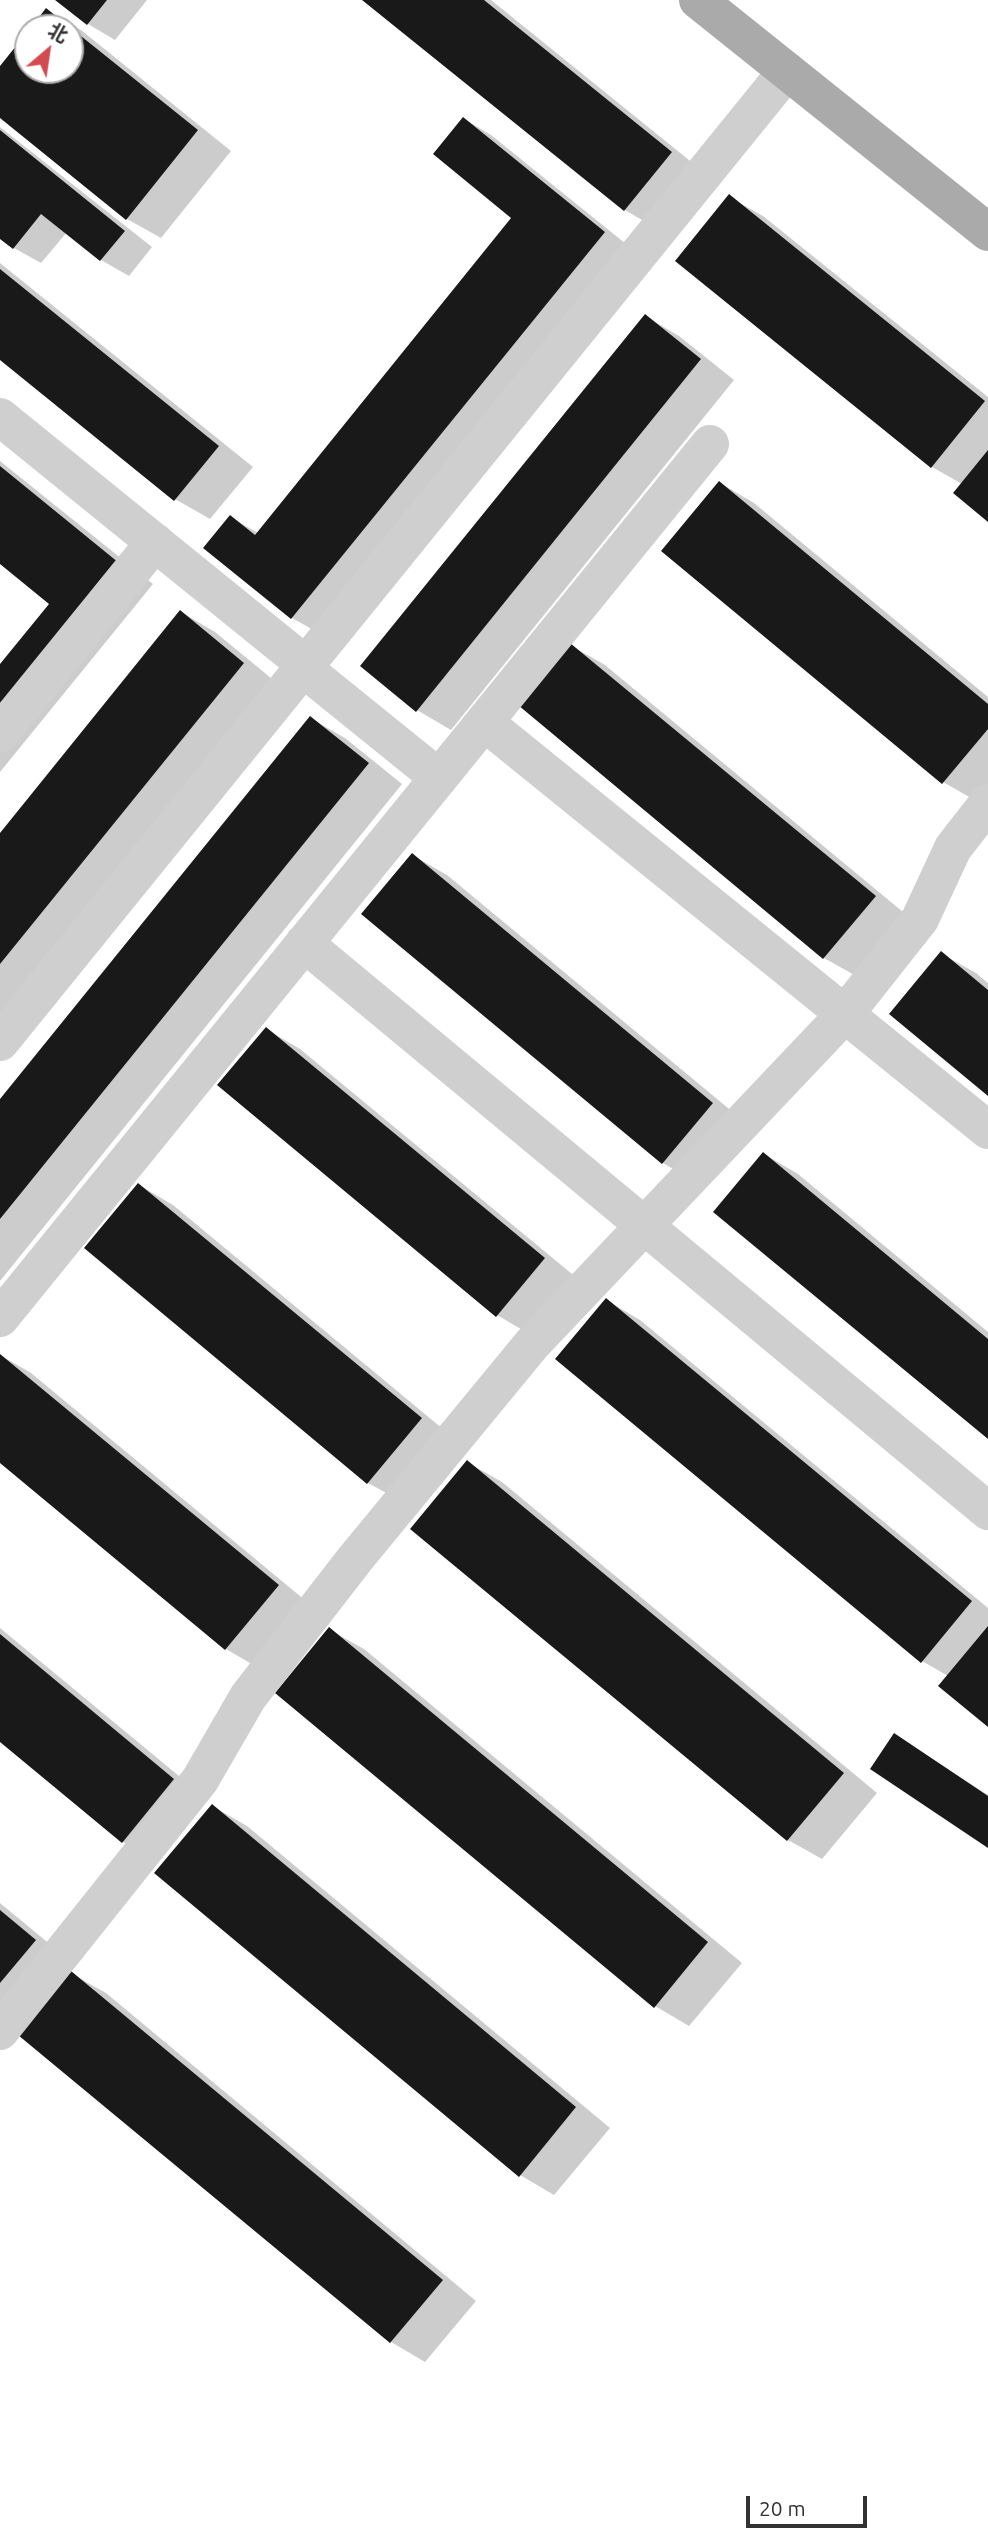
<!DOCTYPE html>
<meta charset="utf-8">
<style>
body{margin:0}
#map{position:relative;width:988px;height:2542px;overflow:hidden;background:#fff;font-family:Ubuntu,"Noto Sans SC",sans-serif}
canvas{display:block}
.north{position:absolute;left:14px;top:14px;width:70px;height:70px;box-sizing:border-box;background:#fff;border:2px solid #adadad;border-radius:50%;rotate:29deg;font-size:19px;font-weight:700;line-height:28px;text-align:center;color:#323232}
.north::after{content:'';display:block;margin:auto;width:24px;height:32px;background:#d34b50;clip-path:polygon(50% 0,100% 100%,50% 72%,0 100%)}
.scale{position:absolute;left:746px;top:2496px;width:121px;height:32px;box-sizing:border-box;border:4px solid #323232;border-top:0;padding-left:9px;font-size:21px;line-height:24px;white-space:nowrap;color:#323232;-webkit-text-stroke:5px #fff;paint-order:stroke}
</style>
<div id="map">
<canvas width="988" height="2542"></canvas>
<div class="north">北</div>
<div class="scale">20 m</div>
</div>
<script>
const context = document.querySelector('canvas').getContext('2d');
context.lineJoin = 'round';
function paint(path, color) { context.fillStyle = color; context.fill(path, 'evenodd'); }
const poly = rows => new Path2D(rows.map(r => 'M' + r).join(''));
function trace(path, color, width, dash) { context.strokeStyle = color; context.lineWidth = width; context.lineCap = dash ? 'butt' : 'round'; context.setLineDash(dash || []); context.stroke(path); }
const shadow = poly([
 [58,0,147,0,115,40,88,24],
 [365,0,491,0,705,173,659,230,625,210],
 [47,11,81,30,231,151,161,238,127,219,0,116,0,69,28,34,28,70,70,70,70,28,33,28],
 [464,119,491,135,631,248,326,637,292,618,230,517,258,533,514,217],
 [0,127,152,247,129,276,101,260,67,232,41,263,14,248,0,236],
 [729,197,763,216,988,397,988,519,962,484,932,467,677,261],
 [0,263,253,467,210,519,175,499,0,358],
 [645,316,679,336,734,380,451,730,417,710],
 [0,461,153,584,0,772,0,667,51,603,0,562],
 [720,483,754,503,988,697,988,789,978,802,943,782],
 [181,612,215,632,277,683,0,1026,0,836],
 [570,645,605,665,909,917,858,977,824,958,521,705],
 [310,718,345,738,402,784,0,1281,0,1102],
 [412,855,447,875,746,1123,697,1183,663,1163,363,914],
 [942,954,976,973,988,983,988,1094],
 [266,1029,300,1049,578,1279,531,1335,497,1315],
 [764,1154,798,1174,988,1332,988,1437],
 [139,1185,173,1205,455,1439,403,1502,368,1483,86,1248],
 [606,1300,640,1320,988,1608,988,1725,948,1676,922,1661],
 [0,1355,31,1373,312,1606,260,1669,226,1649,0,1461],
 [467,1462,502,1482,877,1793,822,1859,788,1840],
 [0,1628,208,1800,157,1861,123,1842,0,1740],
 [330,1630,364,1649,742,1963,689,2026,655,2006],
 [895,1735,988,1795,988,1846],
 [212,1806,247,1826,610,2128,554,2195,520,2175],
 [0,1903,69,1960,0,2008],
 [72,1974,106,1993,476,2301,425,2362,391,2342,21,2035]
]);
const building = poly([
 [55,0,107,0,87,25],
 [362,0,484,0,672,152,624,211],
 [46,8,198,130,126,220,0,118,0,66,28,31,28,70,70,70,70,28,31,28],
 [463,117,605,232,291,619,203,548,230,515,255,535,511,218,433,154],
 [0,130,125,231,100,261,41,214,13,249,0,239],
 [729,194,985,401,931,468,675,261],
 [0,269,219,446,174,501,0,360],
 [645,314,701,359,416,712,360,666],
 [988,450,988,522,953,493],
 [0,466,119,563,0,710,0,664,49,604,0,564],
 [719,481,988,704,988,729,942,784,661,551],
 [180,610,244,663,0,964,0,833],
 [570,643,876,896,823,959,518,705],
 [310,716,369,763,0,1219,0,1099],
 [412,853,713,1103,662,1164,361,914],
 [941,951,988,990,988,1096,889,1014],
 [266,1027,545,1258,496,1317,217,1085],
 [763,1152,988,1339,988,1439,713,1212],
 [138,1183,422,1418,367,1484,84,1248],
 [606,1298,972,1601,921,1663,555,1359],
 [0,1354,279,1585,225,1650,0,1463],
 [467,1460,844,1773,787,1841,410,1529],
 [988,1626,988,1727,938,1686],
 [329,1627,708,1942,654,2008,275,1693],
 [0,1634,174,1779,122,1843,0,1742],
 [894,1733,988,1796,988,1848,870,1769],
 [212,1804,576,2107,519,2177,154,1873],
 [0,1910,36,1940,0,1983],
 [71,1971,443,2280,390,2343,18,2035]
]);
const minor = poly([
 [0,417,306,665],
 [303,668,439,778],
 [484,722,988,1130],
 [0,733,155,542],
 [304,943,988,1511],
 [0,1042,787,71],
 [0,1318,710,444],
 [0,2031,200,1780,248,1697,355,1559,532,1344,845,1014,920,919,953,848,988,803]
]);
const major = poly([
 [698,0,988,232]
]);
paint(shadow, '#0003');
paint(building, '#191919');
trace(minor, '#cfcfcf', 38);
trace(major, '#aaa', 38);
</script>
